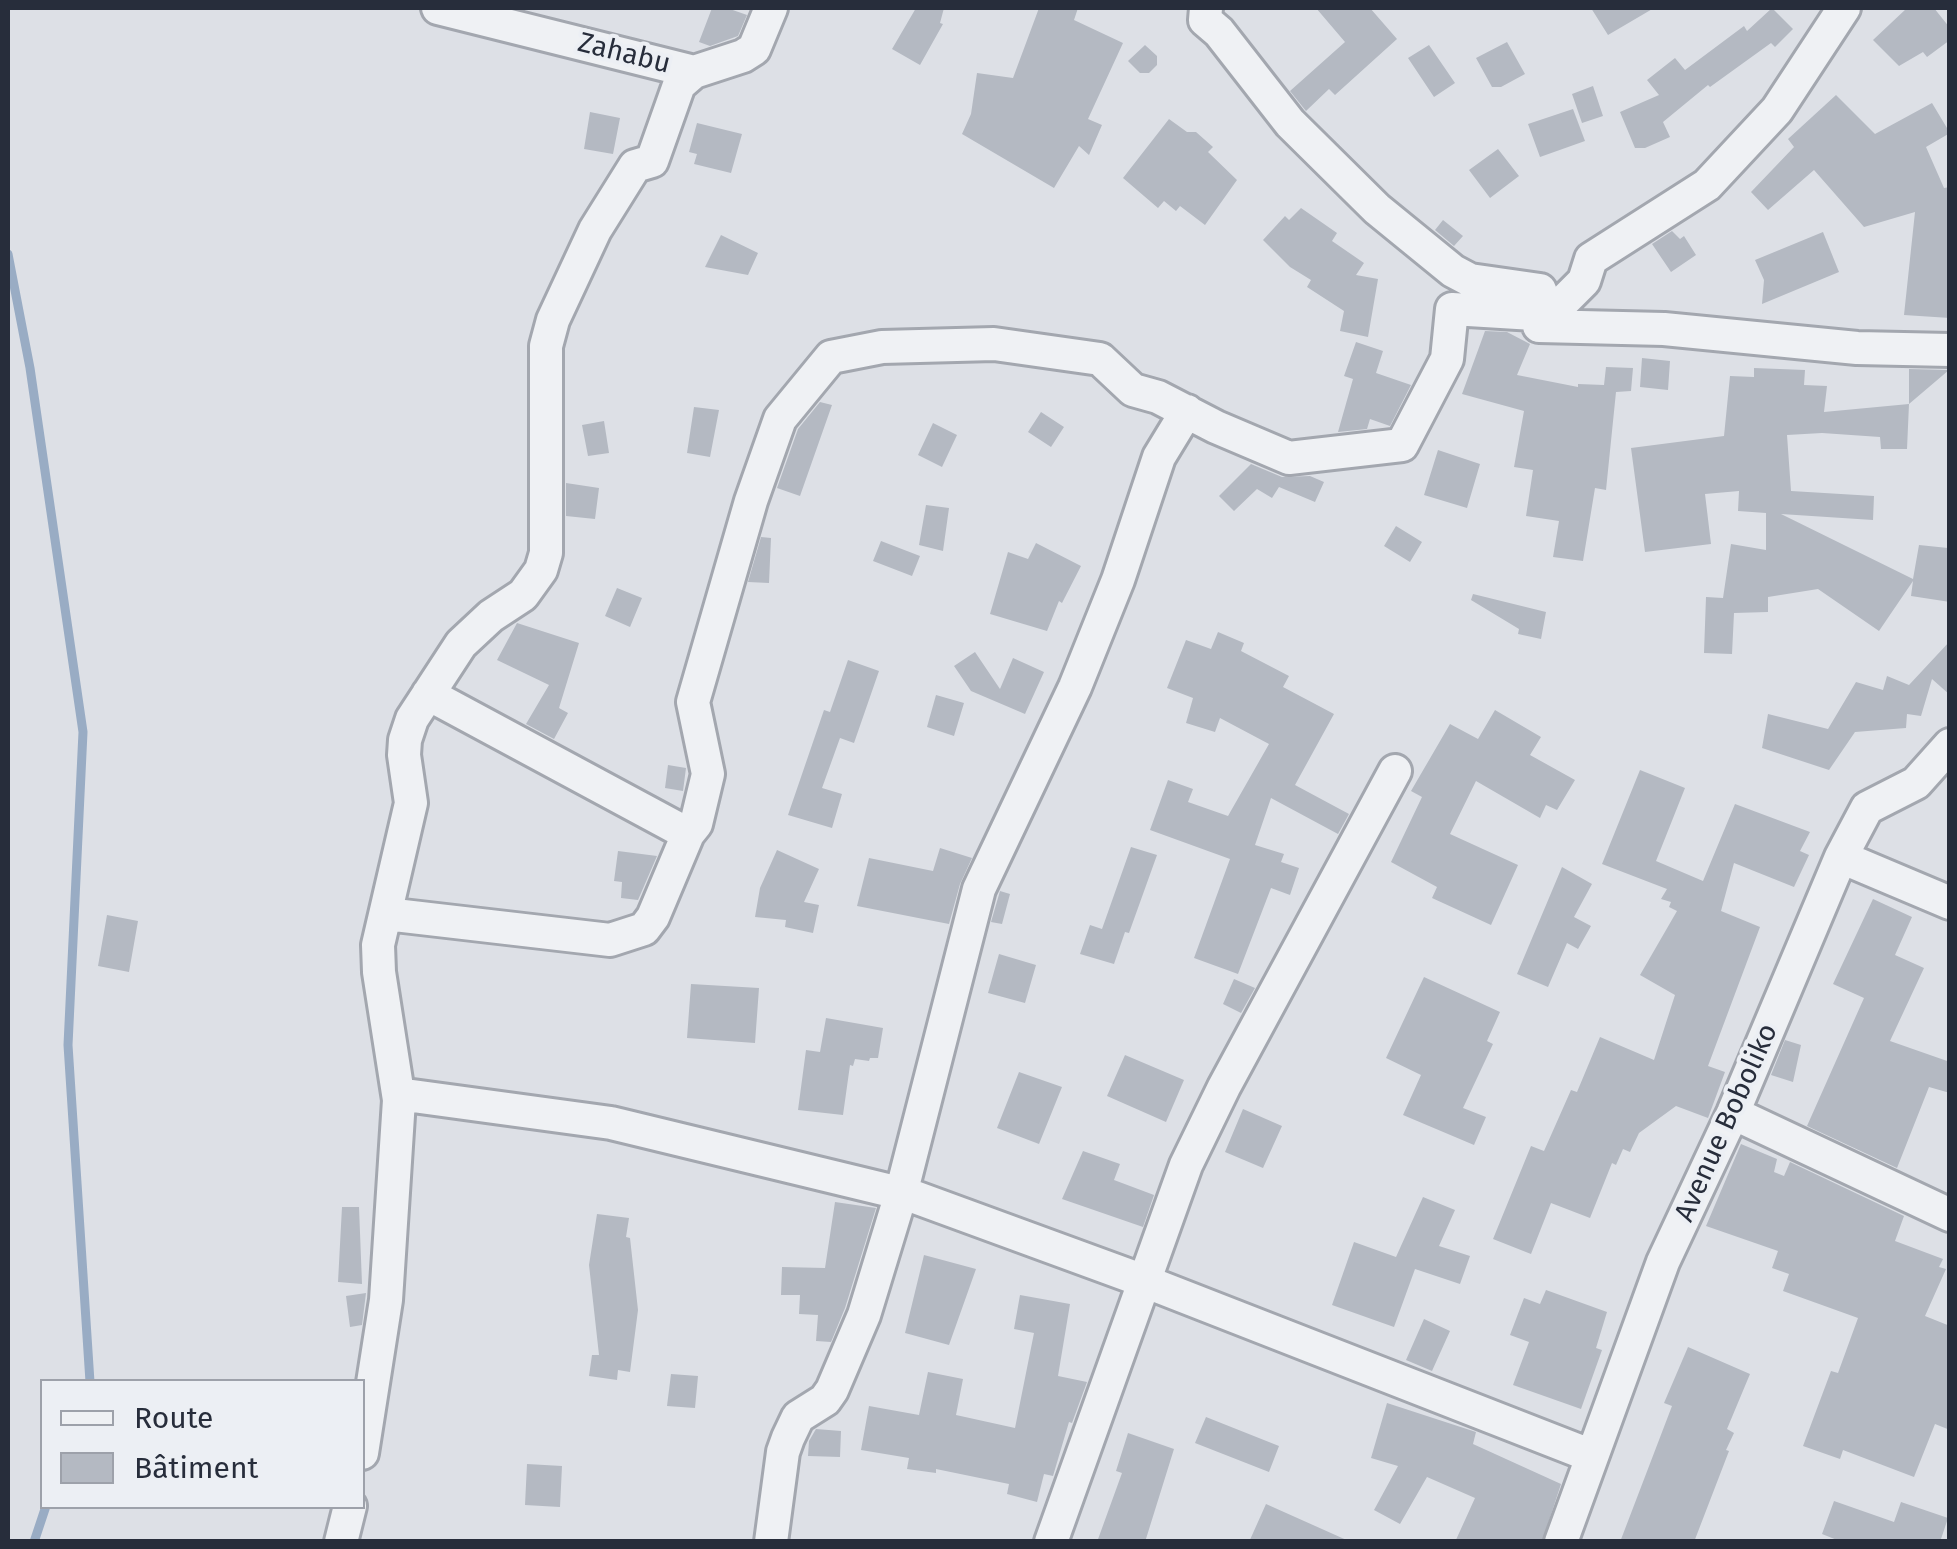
<!DOCTYPE html>
<meta charset="utf-8">
<style>
body{margin:0}
#map{position:relative;width:1957px;height:1549px;overflow:hidden;background:#dde0e6;font-family:"Fira Sans",sans-serif}
canvas{display:block}
.frame{position:absolute;inset:0;border:10px solid #272d3b;pointer-events:none}
.legend{position:absolute;left:40px;top:1379px;width:325px;height:130px;box-sizing:border-box;background:#eceff4;border:2px solid #9da1aa;margin:0;padding:12px 18px;list-style:none;font-size:30px;color:#272d3b}
.legend li{display:flex;align-items:center;gap:20px;height:50px}
.legend b{width:50px;border:2px solid #9da1aa}
</style>
<div id="map">
<canvas width="1957" height="1549"></canvas>
<div class="frame"></div>
<ul class="legend">
<li><b style="height:12px;background:#eff1f4"></b>Route</li>
<li><b style="height:28px;background:#b4b9c2"></b>Bâtiment</li>
</ul>
</div>
<script>
const context = document.querySelector('canvas').getContext('2d');
context.lineJoin = 'round';
const poly = rows => new Path2D(rows.map(r => 'M' + r).join(''));
function trace(path, color, width, dash) { context.strokeStyle = color; context.lineWidth = width; context.lineCap = dash ? 'butt' : 'round'; context.setLineDash(dash || []); context.stroke(path); }
function paint(path, color) { context.fillStyle = color; context.fill(path, 'evenodd'); }
function write(font, color, halo, rows, align = 'center') {
  context.font = font + ' "Fira Sans",sans-serif'; context.lineWidth = 8; context.setLineDash([]); context.textBaseline = 'middle'; context.strokeStyle = halo; context.fillStyle = color; for (const [text, x, y, turn = 0] of rows) {
    context.save(); context.translate(x, y); context.rotate((+turn || 0) * Math.PI / 180); context.textAlign = isNaN(turn) ? turn : align; if (halo) context.strokeText(text, 0, 0); context.fillText(text, 0, 0); context.restore();
  }
}
const stream = poly([
 [8,254,30,368,83,732,68,1045,90,1382],
 [34,1542,46,1506]
]);
const building = poly([
 [712,8,727,8,747,15,738,36,710,46,699,42],
 [916,8,944,8,940,23,943,24,920,65,892,49],
 [1039,8,1078,8,1074,20,1123,43,1088,119,1102,125,1089,155,1079,146,1054,188,962,134,971,114,977,73,1013,78],
 [1316,8,1370,8,1397,39,1335,95,1329,89,1306,111,1290,91,1345,42],
 [1591,8,1654,8,1608,35],
 [1772,8,1793,29,1775,47,1771,43,1710,87,1708,85,1663,122,1670,137,1645,148,1635,148,1620,112,1659,95,1647,80,1675,58,1685,70,1744,26,1747,31],
 [1907,8,1934,8,1950,28,1950,40,1927,57,1923,52,1899,66,1873,40],
 [1507,42,1525,74,1501,87,1492,87,1476,58],
 [1145,45,1157,56,1157,65,1149,73,1140,73,1128,61],
 [1429,45,1455,83,1434,97,1408,58],
 [1593,86,1603,116,1582,123,1572,94],
 [1836,95,1875,134,1932,103,1950,133,1926,147,1944,188,1950,187,1950,318,1904,315,1915,212,1864,227,1814,170,1768,210,1751,192,1794,147,1788,139],
 [1573,109,1585,141,1540,157,1528,124],
 [590,112,620,118,613,154,584,149],
 [1169,119,1187,132,1196,132,1213,147,1208,152,1237,180,1205,225,1180,206,1176,211,1164,201,1158,208,1123,178],
 [697,123,742,134,731,173,694,164,697,154,689,152],
 [1498,149,1519,176,1490,198,1469,170],
 [1301,208,1337,233,1332,241,1364,263,1356,275,1378,279,1368,337,1340,331,1344,311,1307,287,1311,280,1290,267,1263,240,1285,216,1289,220],
 [1443,220,1463,236,1454,246,1435,230],
 [1672,231,1680,239,1684,236,1696,255,1671,272,1652,244],
 [1823,232,1839,272,1762,304,1764,280,1755,260],
 [721,235,758,253,748,275,705,267],
 [1485,331,1507,332,1530,344,1517,375,1578,387,1578,384,1604,385,1606,367,1633,368,1631,391,1616,392,1606,490,1595,488,1583,561,1553,557,1559,521,1526,516,1533,470,1514,467,1524,411,1462,394],
 [1356,342,1383,351,1376,373,1411,385,1390,426,1370,419,1367,429,1338,432,1353,379,1344,376],
 [1642,358,1670,361,1668,390,1640,387],
 [1754,368,1805,370,1804,385,1827,386,1824,412,1909,404,1909,369,1949,370,1909,404,1907,449,1881,449,1880,437,1822,433,1787,435,1791,491,1874,496,1873,520,1781,514,1913,579,1919,545,1948,548,1950,602,1911,596,1913,581,1879,631,1818,589,1768,597,1768,612,1734,613,1732,654,1704,653,1706,597,1723,598,1731,544,1766,550,1766,513,1738,511,1739,491,1705,494,1711,544,1645,552,1631,448,1724,436,1730,376,1754,377],
 [820,402,832,405,800,496,777,488,798,429],
 [694,407,719,410,710,457,687,453],
 [1041,412,1064,427,1051,447,1028,432],
 [604,421,609,453,588,456,582,425],
 [933,423,957,435,942,467,918,455],
 [1438,450,1480,464,1467,508,1424,495],
 [1251,464,1282,477,1310,476,1324,482,1315,502,1279,487,1272,498,1257,489,1234,511,1219,496],
 [566,483,599,488,595,519,566,516],
 [926,505,949,508,943,551,919,545],
 [1396,526,1422,542,1410,562,1384,546],
 [761,537,771,538,769,583,748,582],
 [881,541,920,556,912,576,873,561],
 [1036,543,1081,566,1062,603,1059,601,1047,631,990,614,1008,552,1028,559],
 [617,588,642,598,630,627,605,616],
 [1473,594,1546,612,1541,639,1518,634,1519,629,1471,600],
 [517,623,579,643,559,708,568,713,554,739,526,724,549,685,497,660],
 [1218,632,1244,643,1241,651,1289,676,1283,687,1334,714,1295,785,1349,814,1338,834,1271,798,1255,845,1284,854,1281,862,1299,868,1290,895,1271,888,1238,974,1194,958,1230,859,1150,830,1168,780,1193,789,1188,802,1228,816,1269,744,1220,718,1215,732,1186,723,1193,698,1167,688,1186,640,1211,649],
 [1950,641,1950,695,1932,679,1921,716,1907,714,1906,728,1855,732,1829,770,1762,748,1768,714,1828,729,1856,682,1883,690,1887,676,1909,685],
 [975,652,1000,689,1013,658,1044,672,1025,714,971,691,954,666],
 [848,660,879,671,854,743,840,738,822,788,842,794,832,828,788,815,824,710,830,712],
 [936,695,964,703,954,736,927,727],
 [1495,710,1541,737,1530,755,1575,780,1557,810,1546,805,1540,818,1476,781,1450,834,1518,865,1491,925,1432,898,1437,887,1391,862,1422,797,1411,791,1450,724,1478,739],
 [668,765,686,768,683,791,665,788],
 [1640,770,1685,788,1656,861,1703,881,1735,804,1810,832,1800,851,1809,855,1794,887,1734,863,1721,911,1760,927,1708,1066,1725,1072,1708,1118,1676,1106,1639,1133,1630,1152,1623,1149,1616,1165,1612,1163,1590,1218,1551,1203,1531,1254,1493,1239,1531,1146,1544,1151,1571,1090,1577,1092,1600,1037,1654,1060,1675,995,1640,975,1677,911,1669,907,1671,902,1661,899,1667,889,1602,864],
 [1131,847,1157,855,1129,933,1125,932,1114,964,1080,954,1090,925,1102,929],
 [940,848,972,858,960,884,949,924,857,906,869,858,933,871],
 [777,850,819,869,804,902,819,905,813,933,785,927,786,920,755,917,760,888],
 [618,851,657,856,638,900,621,898,622,882,614,881],
 [1562,867,1592,884,1574,917,1591,926,1578,949,1567,943,1548,987,1517,974],
 [1000,891,1010,894,1002,924,991,922],
 [1873,899,1912,917,1895,955,1924,968,1890,1041,1950,1062,1950,1093,1929,1087,1897,1168,1807,1126,1864,998,1833,984],
 [107,915,138,921,129,972,98,966],
 [999,954,1036,965,1025,1003,988,993],
 [1424,977,1500,1012,1487,1041,1493,1044,1463,1108,1486,1117,1474,1145,1403,1115,1421,1075,1386,1058],
 [1234,979,1255,988,1241,1013,1223,1004],
 [691,984,759,988,755,1043,687,1038],
 [826,1018,883,1028,878,1058,870,1058,869,1061,855,1059,853,1066,850,1065,843,1115,798,1110,806,1050,820,1052],
 [1785,1040,1801,1045,1793,1082,1771,1075],
 [1125,1055,1184,1080,1166,1122,1107,1096],
 [1019,1072,1062,1087,1039,1144,997,1128],
 [1243,1109,1282,1126,1263,1168,1225,1152],
 [1741,1144,1777,1159,1774,1172,1784,1176,1790,1162,1904,1216,1895,1241,1943,1259,1939,1267,1946,1269,1925,1316,1950,1326,1950,1430,1935,1424,1914,1477,1843,1450,1840,1459,1803,1446,1831,1371,1838,1373,1858,1318,1783,1291,1789,1274,1772,1268,1778,1251,1706,1226],
 [1083,1151,1120,1164,1114,1180,1154,1195,1143,1227,1062,1199],
 [1423,1197,1455,1210,1439,1246,1470,1256,1460,1284,1415,1269,1394,1327,1332,1305,1354,1242,1396,1257],
 [835,1202,876,1208,845,1308,831,1342,816,1341,818,1315,799,1314,800,1295,781,1295,782,1267,825,1268],
 [342,1207,359,1207,362,1284,338,1282],
 [597,1214,629,1218,626,1237,630,1238,638,1310,630,1372,618,1370,617,1380,589,1376,592,1355,599,1355,589,1265],
 [924,1255,976,1269,949,1345,905,1333],
 [1546,1290,1607,1312,1596,1348,1602,1350,1581,1409,1513,1385,1529,1342,1510,1335,1524,1298,1540,1304],
 [366,1293,362,1325,350,1327,346,1296],
 [1020,1295,1070,1304,1058,1376,1087,1382,1072,1423,1069,1422,1053,1476,1044,1474,1037,1502,1007,1494,1009,1484,936,1469,936,1473,907,1469,909,1458,861,1450,869,1406,919,1415,928,1372,963,1379,956,1415,1015,1428,1034,1333,1014,1329],
 [1424,1319,1450,1331,1432,1371,1406,1360],
 [1688,1347,1750,1374,1727,1429,1734,1433,1726,1450,1729,1451,1694,1542,1620,1542,1672,1406,1664,1403],
 [671,1374,698,1376,695,1408,667,1406],
 [1387,1403,1476,1432,1473,1444,1561,1484,1542,1542,1455,1542,1475,1498,1427,1477,1400,1524,1374,1510,1398,1466,1371,1458],
 [1206,1417,1279,1446,1269,1472,1195,1443],
 [816,1429,841,1431,840,1457,808,1456,809,1441],
 [1128,1433,1174,1449,1145,1542,1097,1542,1122,1473,1116,1471],
 [527,1464,562,1466,560,1507,525,1505],
 [1834,1501,1894,1522,1901,1502,1948,1518,1940,1542,1842,1542,1822,1534],
 [1266,1504,1351,1542,1249,1542]
]);
const minor = poly([
 [438,8,694,72],
 [1539,326,1584,281,1591,259,1707,185,1777,110,1844,8],
 [1539,326,1664,329,1857,348,1950,350],
 [428,694,688,834],
 [1841,857,1950,903],
 [386,914,610,940,644,929,653,917,688,834,696,824,708,774,693,702,751,501,780,419,831,357,882,347,994,344,1100,359,1133,390,1158,397,1216,427,1289,458,1402,445,1447,359,1452,309,1534,314,1540,290,1470,280,1453,271,1377,209,1290,123,1219,32,1205,20,1206,8],
 [398,1094,611,1123,912,1196,1144,1281,1592,1456],
 [1733,1113,1950,1215],
 [362,1453,386,1300,399,1100,379,972,378,945,411,803,404,755,405,740,412,719,461,644,491,616,523,595,541,570,546,553,546,346,553,320,595,230,635,166,652,161,679,85,694,72,743,56,754,49,771,8],
 [341,1542,350,1506],
 [771,1542,783,1452,788,1438,798,1417,825,1400,832,1390,864,1315,901,1194,979,889,1075,687,1118,580,1159,457,1187,411],
 [1051,1542,1186,1165,1224,1087,1395,771],
 [1561,1542,1663,1262,1733,1113,1841,857,1867,808,1916,783,1950,745]
]);
const streetNames = [
 ["Zahabu",624,54,14],
 ["Avenue Boboliko",1727,1123,-66]
];
trace(stream, '#99acc4', 9);
paint(building, '#b4b9c2');
trace(minor, '#a3a7af', 38);
trace(minor, '#eff1f4', 32);
write('28px', '#272d3b', '#eceff4', streetNames);
</script>
